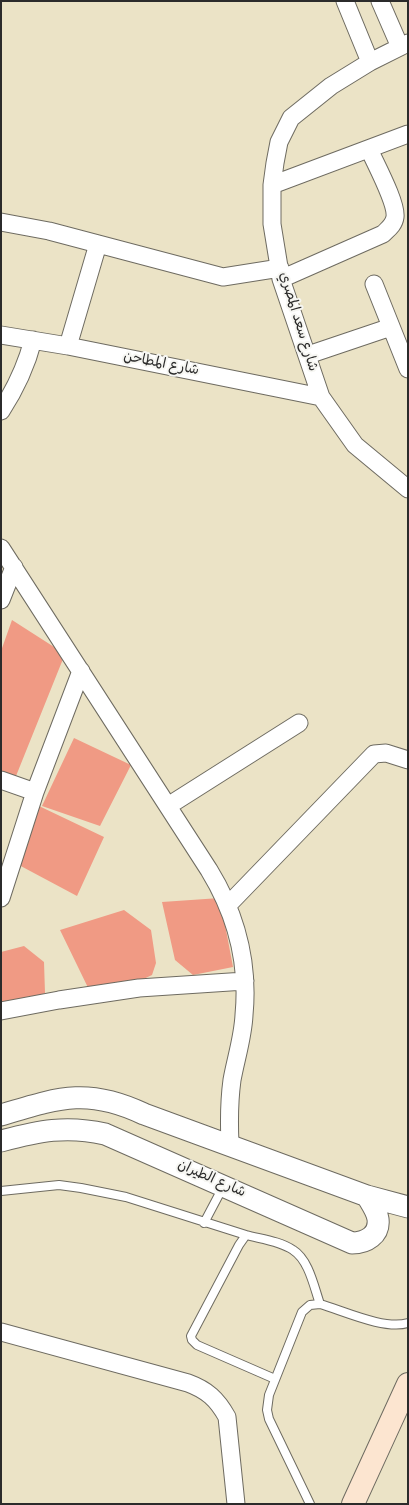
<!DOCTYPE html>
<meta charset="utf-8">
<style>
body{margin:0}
#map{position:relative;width:409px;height:1505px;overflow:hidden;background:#ebe3c6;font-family:"Gochi Hand",sans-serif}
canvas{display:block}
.frame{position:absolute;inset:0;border:2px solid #2b2b2b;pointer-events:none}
</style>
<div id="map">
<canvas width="409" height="1505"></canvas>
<div class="frame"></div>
</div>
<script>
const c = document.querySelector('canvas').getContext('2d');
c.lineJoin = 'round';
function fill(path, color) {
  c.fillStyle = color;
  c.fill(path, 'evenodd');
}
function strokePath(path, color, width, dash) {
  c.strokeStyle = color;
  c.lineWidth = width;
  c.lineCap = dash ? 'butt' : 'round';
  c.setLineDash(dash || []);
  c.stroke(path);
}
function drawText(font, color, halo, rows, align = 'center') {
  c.font = font + ' "Gochi Hand","Playpen Sans Arabic",sans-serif';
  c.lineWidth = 4;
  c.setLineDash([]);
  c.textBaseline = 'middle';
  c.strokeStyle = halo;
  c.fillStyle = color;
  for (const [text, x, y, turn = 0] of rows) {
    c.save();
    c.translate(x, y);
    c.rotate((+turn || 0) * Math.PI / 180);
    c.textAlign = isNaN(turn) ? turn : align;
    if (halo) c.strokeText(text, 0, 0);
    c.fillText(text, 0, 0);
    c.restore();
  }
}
const building = new Path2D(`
 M12,620L65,654L14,781L1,776V651Z
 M74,738L131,765L100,826L42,806Z
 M39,806L104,837L77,896L17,864Z
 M220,898L233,967L193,975L175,960L162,902Z
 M124,910L151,930L156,963L152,975L95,1002L60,930Z
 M24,946L44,962L45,993L1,1016V952Z`);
const service = new Path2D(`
 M1,1191L59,1185L81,1188L126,1197L246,1235
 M204,1223L223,1187
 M275,1379L197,1345L192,1340L191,1336L239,1245L246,1235C261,1239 280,1241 293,1250C309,1260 314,1287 320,1304
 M310,1504L269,1419L267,1410L269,1395L302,1312L310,1305L320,1304C344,1311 384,1330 408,1323`);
const minor = new Path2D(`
 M345,1L370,62
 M380,1L400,47
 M408,43L370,62L331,86L291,118L279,142L275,163L272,185V224L281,279L321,397L355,445L408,489
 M272,185L408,134
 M1,222L49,231L223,277L280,268
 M281,279L383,234C388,229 394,225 395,217C397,203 375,163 369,149
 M374,284L408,369
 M1,335L68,346L321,397
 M68,346L98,244
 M308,355L391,327
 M1,411C16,388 26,367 33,340
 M1,548L209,870C236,914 249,963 244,1015C243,1037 236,1058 232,1080C229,1102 229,1122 230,1144
 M1,600L14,567
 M1,780L35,792
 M168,806L299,723
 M1,898L35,792L81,671
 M228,905L374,754L386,753L408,760
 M1,1011L59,1000L139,988L245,981
 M1,1332L188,1383C207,1390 217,1399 227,1417L236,1504`);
const tertiary = new Path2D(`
 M1,1115C58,1098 87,1087 144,1114L367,1196L408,1207
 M1,1141C39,1131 66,1125 105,1134L352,1243C366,1243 380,1235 378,1219C377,1211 371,1203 367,1196`);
const secondary = new Path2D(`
 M353,1504L408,1384`);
const streetNames = [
 ["شارع سعد المصري",297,322,73],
 ["شارع المطاحن",161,365,11],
 ["شارع الطيران",211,1180,24]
];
fill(building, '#f09a84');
strokePath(service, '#6e6b61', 10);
strokePath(minor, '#6e6b61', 19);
strokePath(tertiary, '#6e6b61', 23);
strokePath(secondary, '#6e6b61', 24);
strokePath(service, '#fff', 8);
strokePath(minor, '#fff', 17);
strokePath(tertiary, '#fff', 21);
strokePath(secondary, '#fce5d0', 22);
drawText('14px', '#2b2b2b', '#f6f6f2', streetNames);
</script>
